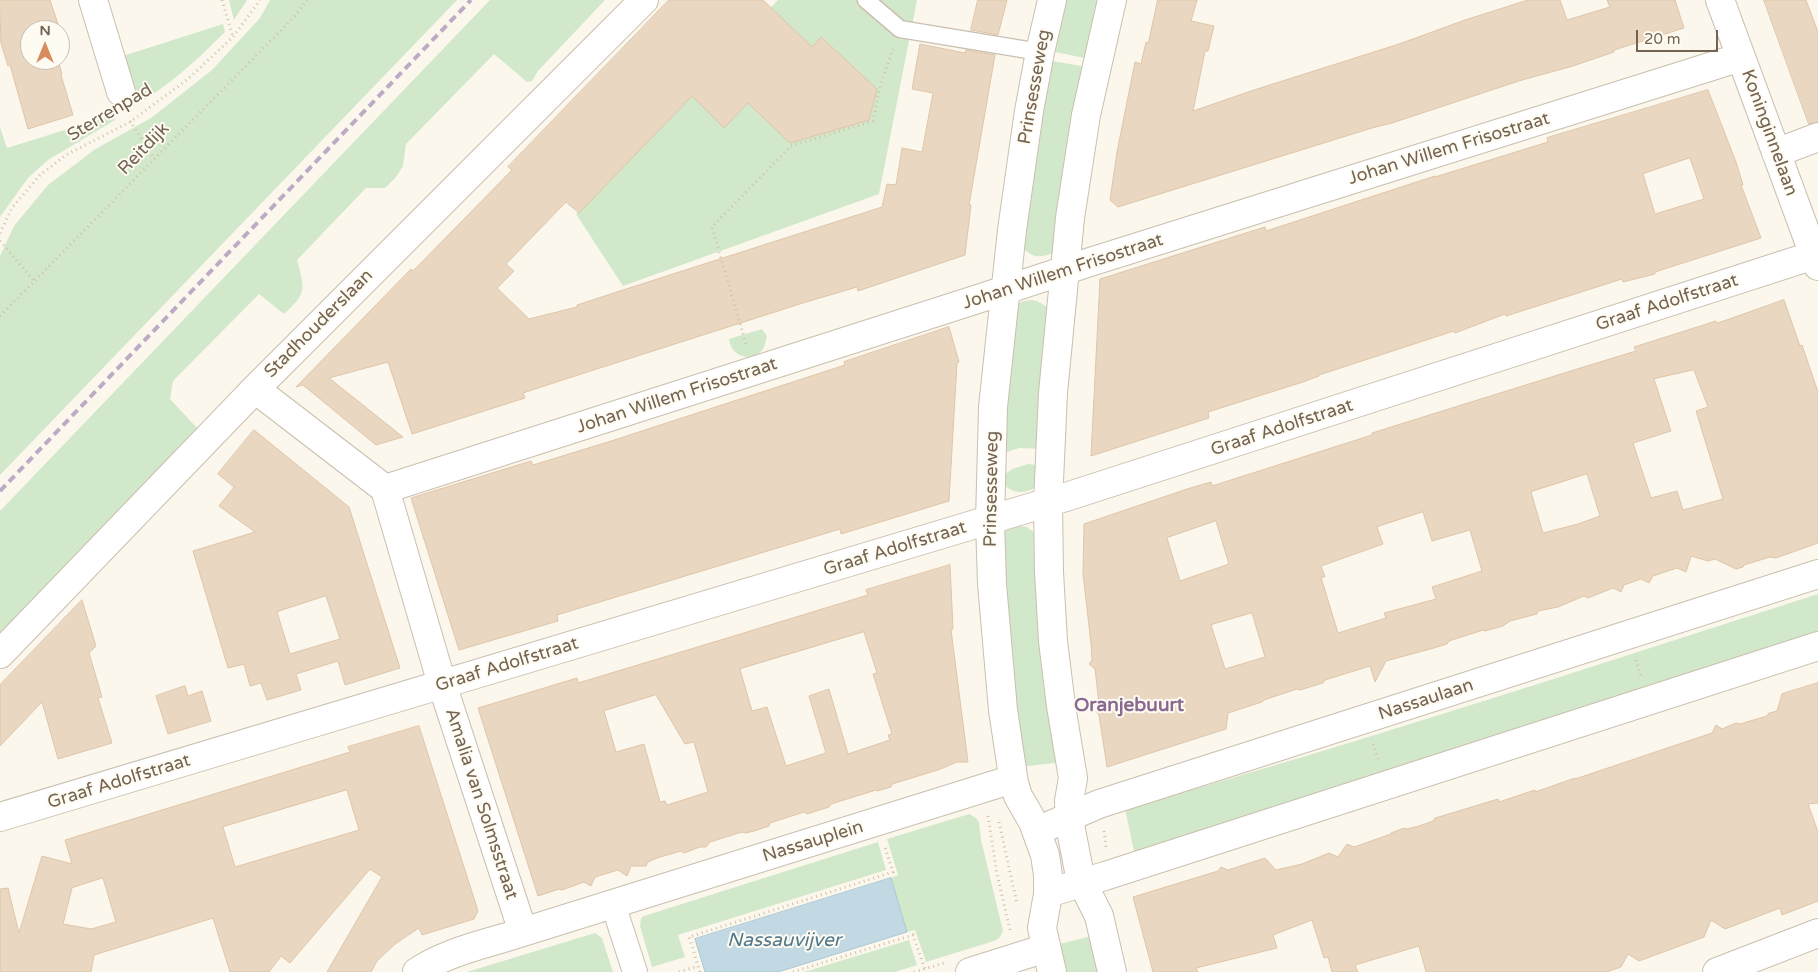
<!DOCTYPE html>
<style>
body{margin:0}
#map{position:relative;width:1818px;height:972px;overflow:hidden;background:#fbf7ec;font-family:"Varela Round",sans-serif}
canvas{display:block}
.north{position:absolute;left:20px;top:20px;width:50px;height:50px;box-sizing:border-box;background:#fefbf2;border:1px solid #c7beb2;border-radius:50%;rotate:0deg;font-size:14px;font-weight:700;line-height:20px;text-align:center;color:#746351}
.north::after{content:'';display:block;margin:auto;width:18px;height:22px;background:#d88c5e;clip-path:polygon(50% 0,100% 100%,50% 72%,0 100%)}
.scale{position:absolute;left:1636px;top:30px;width:82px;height:22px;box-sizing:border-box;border:2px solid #746351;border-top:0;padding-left:6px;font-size:15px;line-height:18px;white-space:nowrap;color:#746351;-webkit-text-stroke:4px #fefbf2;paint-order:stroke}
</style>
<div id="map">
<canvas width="1818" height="972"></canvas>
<div class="north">N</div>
<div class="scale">20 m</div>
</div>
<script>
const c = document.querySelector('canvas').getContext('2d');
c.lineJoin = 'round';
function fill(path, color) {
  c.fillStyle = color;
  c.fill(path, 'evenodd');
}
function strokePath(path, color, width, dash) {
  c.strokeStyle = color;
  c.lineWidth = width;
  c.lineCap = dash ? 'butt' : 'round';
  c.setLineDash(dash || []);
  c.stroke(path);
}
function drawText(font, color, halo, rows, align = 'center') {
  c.font = font + ' "Varela Round",sans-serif';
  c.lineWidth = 4;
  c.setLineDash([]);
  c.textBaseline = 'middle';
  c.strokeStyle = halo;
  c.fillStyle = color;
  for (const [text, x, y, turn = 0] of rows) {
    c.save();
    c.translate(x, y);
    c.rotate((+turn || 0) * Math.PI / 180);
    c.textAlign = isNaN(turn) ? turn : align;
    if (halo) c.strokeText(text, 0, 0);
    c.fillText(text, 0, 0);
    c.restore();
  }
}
const green = new Path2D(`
 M229,0H247L234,20Z
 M270,0H457L0,475V256L14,226L48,185L94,150L151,118L212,70L260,18Z
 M490,0H605L538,71L532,81L527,82L494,54L406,144L403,166L396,177L385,188H366L297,260C305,290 307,293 284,314L259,294L173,381L170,399L199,430L0,634V511Z
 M778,0H917L879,194L623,286L576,214Z
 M1062,0H1104L1089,59L1051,51Z
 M223,24L225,32C197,60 170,85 136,105L123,56Z
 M1047,60L1087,67L1054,252C1040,260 1028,257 1020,243Z
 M113,115L115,120L48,160L28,178L0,217V127L7,148Z
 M1032,300C1042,302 1046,306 1052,314L1043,449L1019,448L998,455L1016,304L1024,301Z
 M762,329L767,336C766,340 765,346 763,349C753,363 731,358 729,339Z
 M1028,464L1036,465V487C1022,496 1009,493 999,479L1012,469Z
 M1019,526L1027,527L1039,536L1062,762L1020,767L1011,708L1003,532L1011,528Z
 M1818,594V633L1135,856L1125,809C1358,743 1588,668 1818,594Z
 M969,814L976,818L979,822L981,840L1003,931C1001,936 999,939 994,941L926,962L915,930L907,932L891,878L898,875L887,839Z
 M878,842L886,870L678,935L685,957L652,967L640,926L641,918L644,916Z
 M595,933L602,938L613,972H467Z
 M1096,935L1105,972H1061L1055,945Z
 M909,940L917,965L895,972H804Z`);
const water = new Path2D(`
 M891,878L907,932L778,972H705L695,939Z`);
const building = new Path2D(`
 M0,0H50L60,30H30V60H58L62,74L61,75L73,115L28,129L10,65L8,66L1,43Z
 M669,0H763L812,47L821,37L877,89L869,120L790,143L748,103L724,128L692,96L579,213L566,202L506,264L514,271L497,288L529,319L577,307V305L623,290L882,207L887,184L896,185L902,148L922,152L933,93L912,89L920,44L965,53L966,50L995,55L969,205H971L965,255L858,291L857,287L803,303L575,376L523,393L525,398L412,434L388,362L329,378L403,437L376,445L303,385L296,387L411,269L413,271L512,170L508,167Z
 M978,0H1007L998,35L971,30Z
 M1158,0H1197L1191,21L1214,26L1208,51H1205L1193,111L1254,90L1399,44L1465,20L1528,0H1560L1567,20L1610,7L1607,0H1675L1684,28L1614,50V52L1573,66L1522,80L1392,123L1372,128L1118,207L1110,200L1117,152L1135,62L1141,64L1146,42L1148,43Z
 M1764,0H1806L1818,32V122L1809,124Z
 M60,32L67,56L60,58Z
 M1708,90L1736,162L1743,185H1741L1761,238L1655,272V274L1623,282L1622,279L1506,316L1505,314L1455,333L1454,331L1319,375V376L1303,382L1208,412L1209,418L1091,456L1100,279L1265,227L1266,231L1435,176V177L1548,142L1547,138ZM1690,158L1704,199L1655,214L1643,174Z
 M1784,300L1800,346L1802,345L1818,392V543L1776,558L1770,557L1744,565L1743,567L1736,569L1715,559L1708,561L1691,556L1686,572L1677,568L1653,576L1649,583L1641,579L1624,585L1621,592L1613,588L1588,598L1584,596L1558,607L1538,611L1537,614L1510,621L1503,626L1485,631L1483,630L1449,641L1447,644L1434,648L1386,661L1375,682L1370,666L1325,680L1323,683L1300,690L1297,689L1264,700L1262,702L1228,713L1226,729L1107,767L1099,715L1096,711L1099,704L1095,669L1089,664L1092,660L1091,644L1083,573L1084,524L1187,489L1211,482L1212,486L1372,435V433L1423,417L1577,369L1636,351L1634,347L1716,321L1717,323ZM1694,370L1708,407L1696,411L1723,499L1683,510L1677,491L1651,498L1633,443L1671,431L1654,379ZM1587,474L1600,516L1578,524L1543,533L1531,492ZM1423,512L1432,541L1470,530L1482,571L1432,587L1436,599L1384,613L1386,618L1338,633L1321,577H1325L1321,566L1383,544L1377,527ZM1216,521L1229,564L1180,581L1167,538ZM1252,613L1265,657L1225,669L1211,625Z
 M949,327L959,362L957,363L949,501L841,534L840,529L557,615L558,621L459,650L411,498L531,461L533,465L611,441L845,365L844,362Z
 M254,430L349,507L400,668L345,685L338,661L296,674L301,690L267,700L261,683L250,686L244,664L228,668L193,551L255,532L219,506L234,487L218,474ZM326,596L340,639L290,654L277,612Z
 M950,565L953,629L951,630L968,762H957L938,770L892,784L891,787L877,791L876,790L831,804L829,807L807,814L804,812L770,823L769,826L754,831L746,833L742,832L710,842L706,847H700L684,853L681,851L657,858L648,862L646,866H631L627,876L618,870L595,877L591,886L584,882L562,890L559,889L538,896L478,708L577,678L578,683L724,639L868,595L866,590ZM864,632L877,673L873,674L892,734L888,735L890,740L848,754L829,689L809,696L826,753L786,766L767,707L752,711L740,669ZM656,695L685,744L694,742L708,792L667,805L665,801L660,802L644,744L616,752L604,711Z
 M82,600L96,646L89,653L102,697L98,698L112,743L58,759L42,702L0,746V685Z
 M1818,683V803L1808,804L1818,832V901L1782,915L1780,908L1725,929L1711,920L1704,937L1639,961L1628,954L1621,967L1606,972H1426L1419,946L1355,965L1358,972H1332L1328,957L1324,958L1312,920L1273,935L1277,948L1196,968L1198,972H1153L1133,897L1218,871L1221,867L1228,870L1265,858L1276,870L1302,864L1329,853L1338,857L1347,844L1354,847L1391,834V833L1404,828L1407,829L1419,826L1433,821L1435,818L1442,816L1498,799L1499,802L1535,790V792L1575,778V779L1712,733L1716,725L1722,729L1736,723L1740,724L1767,716L1769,713L1777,711L1782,694Z
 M185,686L188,696L202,691L211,721L168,734L156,696Z
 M419,726L478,911L474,919L422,935L419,928L395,944L377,961L371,972H327L382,877L370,869L290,963L281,956L269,972H230L213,918L94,955L91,972H0V889L8,888L19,933L42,856L72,864L65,840L350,752L348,747ZM347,790L359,830L235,867L223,827ZM103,878L116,922L91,929L63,924L72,888Z`);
const path = new Path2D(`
 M222,0L233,37
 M130,121L154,159
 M0,233L12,208L40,175L66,155L130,122L188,79L233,37L260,0
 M0,241L34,281
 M0,316L294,17L307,0
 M746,344L712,227L791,146L873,121L881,83L893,49
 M1636,660L1641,676
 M1373,744L1378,759
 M988,816L997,874L1010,930
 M999,822L1017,904
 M1104,831L1106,847
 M679,972L698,966
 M700,972L689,937L893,872L885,847
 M793,972L913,935L926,972
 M914,972L944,963`);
const service = new Path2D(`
 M866,0L900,29L1040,52`);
const pedestrian = new Path2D(`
 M613,904L635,972`);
const minor = new Path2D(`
 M93,0L121,92
 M1720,0L1818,266
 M1776,153L1818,137
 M255,389L385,489L442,684L523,932
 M385,489L984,297L1087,263L1741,57
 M0,654L255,389L644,0
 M0,817L1069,496L1814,255
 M1037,831L1099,804L1818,574
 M1048,893L1105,876L1818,646
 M417,972C445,952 490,943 523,932L1013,779
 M970,972L1046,948
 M1717,972L1818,933`);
const tertiary = new Path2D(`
 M1112,0L1086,115L1070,218L1053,393L1048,503L1049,572L1053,641L1061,706L1073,778L1069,801L1070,825L1079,871L1088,894L1099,916L1112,972
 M1052,972L1042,928L1048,894V875L1045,855L1033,822L1018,796L1014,783L1003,710L992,584L990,521L993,407L1012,230L1029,111L1040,52L1052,0`);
const rail = new Path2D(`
 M0,491L471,0`);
const streetNames = [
 ["Prinsesseweg",1035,87,-80],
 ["Sterrenpad",110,113,-31],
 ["Koninginnelaan",1769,133,70],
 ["Reitdijk",144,149,-46],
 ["Johan Willem Frisostraat",1449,149,-17],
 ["Johan Willem Frisostraat",1063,272,-18],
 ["Graaf Adolfstraat",1667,303,-18],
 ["Stadhouderslaan",319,324,-45],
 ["Johan Willem Frisostraat",677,396,-18],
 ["Graaf Adolfstraat",1282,428,-18],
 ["Prinsesseweg",992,489,-89],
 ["Graaf Adolfstraat",895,549,-17],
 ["Graaf Adolfstraat",507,665,-17],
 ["Nassaulaan",1426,700,-18],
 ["Graaf Adolfstraat",119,782,-17],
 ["Amalia van Solmsstraat",481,804,72],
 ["Nassauplein",813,842,-17]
];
const neighbourhoodNames = [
 ["Oranjebuurt",1129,706]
];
const waterNames = [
 ["Nassauvijver",784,941]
];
fill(green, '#d2e8cb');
fill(water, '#c2d9e3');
strokePath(water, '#a9c7d4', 1);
fill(building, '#e9d7c1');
strokePath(building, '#dfc5a8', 1);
strokePath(service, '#cabfaf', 19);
strokePath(pedestrian, '#cabfaf', 26);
strokePath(minor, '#cabfaf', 30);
strokePath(tertiary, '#cabfaf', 30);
strokePath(path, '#d3c0a9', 3, [1, 4]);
strokePath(service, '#fff', 16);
strokePath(pedestrian, '#fff', 24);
strokePath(minor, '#fff', 28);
strokePath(tertiary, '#fff', 28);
strokePath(rail, '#bdaac5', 4, [8, 5]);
drawText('18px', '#746351', '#fefbf2', streetNames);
drawText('bold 19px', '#89698f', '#fefbf2', neighbourhoodNames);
drawText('italic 19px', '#4f788c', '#fefbf2', waterNames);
</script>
